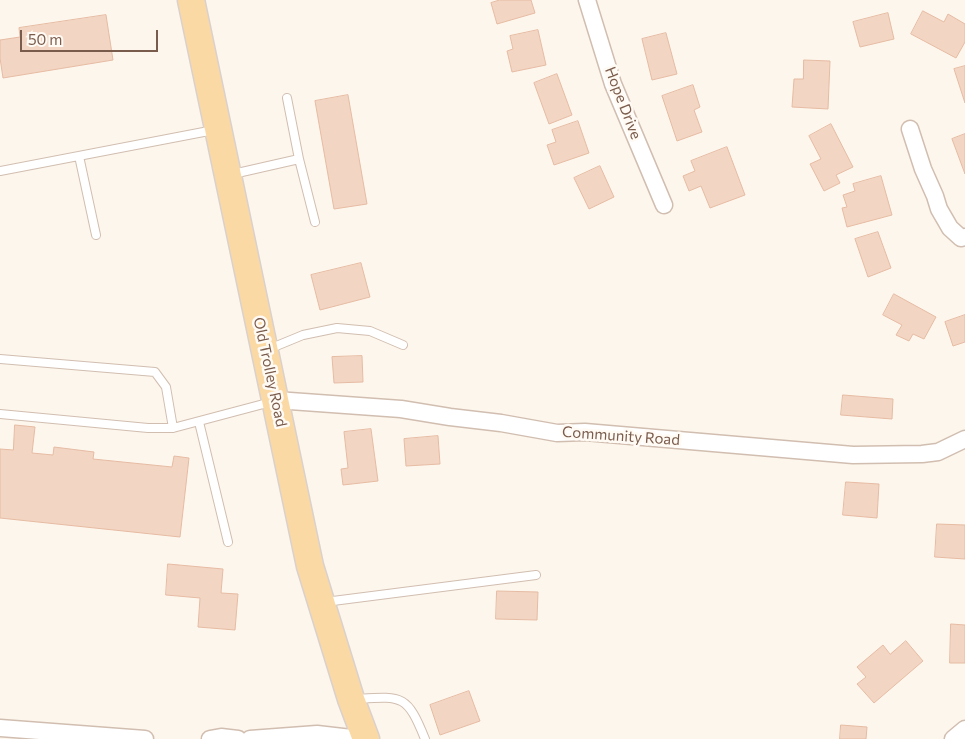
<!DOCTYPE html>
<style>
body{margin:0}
#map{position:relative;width:965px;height:739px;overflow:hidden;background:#fdf6ec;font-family:Commissioner,sans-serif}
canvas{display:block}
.scale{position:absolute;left:20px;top:30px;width:138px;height:22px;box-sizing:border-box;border:2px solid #7a5c4d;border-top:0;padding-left:6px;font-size:15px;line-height:18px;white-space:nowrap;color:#7a5c4d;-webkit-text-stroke:4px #fffaf3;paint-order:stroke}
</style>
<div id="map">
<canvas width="965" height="739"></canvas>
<div class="scale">50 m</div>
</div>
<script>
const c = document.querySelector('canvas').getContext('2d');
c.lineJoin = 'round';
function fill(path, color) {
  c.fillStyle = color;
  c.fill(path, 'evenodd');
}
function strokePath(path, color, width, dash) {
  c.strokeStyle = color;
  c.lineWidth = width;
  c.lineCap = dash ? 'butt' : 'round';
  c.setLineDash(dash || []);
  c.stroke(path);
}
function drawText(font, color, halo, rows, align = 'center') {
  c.font = font + ' Commissioner,sans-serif';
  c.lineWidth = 5;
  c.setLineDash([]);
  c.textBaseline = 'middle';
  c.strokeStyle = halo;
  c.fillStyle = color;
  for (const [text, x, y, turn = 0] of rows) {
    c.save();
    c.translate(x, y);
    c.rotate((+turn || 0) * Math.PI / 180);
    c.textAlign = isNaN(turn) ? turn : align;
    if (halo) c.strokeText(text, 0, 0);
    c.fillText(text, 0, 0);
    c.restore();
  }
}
const building = new Path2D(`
 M500,0H531L535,13L497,24L491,3Z
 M923,11L944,22L948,14L965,24V42L956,58L911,34Z
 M888,13L894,39L860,47L853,22Z
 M106,15L113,60L3,78L0,58V40L20,37L19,28Z
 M538,30L546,65L512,72L507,51L513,49L510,36Z
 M666,33L677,74L652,80L642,39Z
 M804,60L830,61L828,109L792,107L794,79H803Z
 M965,66V103L954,69Z
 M557,74L572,115L549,124L534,83Z
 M693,85L700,107L694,110L702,132L677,141L662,96Z
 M348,95L367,204L334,209L315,101Z
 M578,121L589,153L554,165L547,145L556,142L552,130Z
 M831,124L853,167L836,175L840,183L824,191L810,164L821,159L809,136Z
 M965,134V174L952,139Z
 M727,147L745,195L710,208L701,186L689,191L683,176L695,171L691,161Z
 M600,166L614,197L589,209L574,178Z
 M881,176L892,215L847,227L842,208L847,207L843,195L855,191L853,184Z
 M878,232L891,268L868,277L855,239Z
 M361,263L370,297L320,310L311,275Z
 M894,294L936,317L924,339L913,334L909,341L896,335L902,325L883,315Z
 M965,315V342L953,346L945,322Z
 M362,356L363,382L334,383L332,357Z
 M843,395L893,399L892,419L841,415Z
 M15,425L35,427L32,453L53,455L54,447L94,452L93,459L172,467L174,456L189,458L180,537L0,518V449L13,450Z
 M371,429L378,481L343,485L341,469L348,468L344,432Z
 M438,436L440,464L406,466L404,439Z
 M846,482L879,484L877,518L843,515Z
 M937,524L965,525V559L935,557Z
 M168,564L223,569L221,593L238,594L235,630L198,627L200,598L166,595Z
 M497,591L538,592L537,620L496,619Z
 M951,624L965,625V663H950Z
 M906,641L923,661L874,703L857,684L866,677L857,667L883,645L890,654Z
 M469,691L480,721L440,735L430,705Z
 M841,725L867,727L866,739H840Z`);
const service = new Path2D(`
 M79,156L96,235
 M299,159L315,222
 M0,171L214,130
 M233,174L299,159L287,98
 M269,349L303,335L337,328L370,331L403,345
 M0,359L155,372L166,387L173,428
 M0,414L148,428H173L271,402
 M199,422L228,542
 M325,602L536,575
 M356,699C402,696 407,694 425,739`);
const minor = new Path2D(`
 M587,0L613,84L664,205
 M910,129L923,169L935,196L939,209L950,228L961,238L965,237
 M276,400L401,409L450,417L501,423L557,433L585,432L853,455L922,454L938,452L965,439
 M0,728L145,739
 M210,739L221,737L238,739
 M250,739L317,734L360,739
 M953,739L965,729`);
const primary = new Path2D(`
 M191,0L310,566L351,699L366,739`);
const streetNames = [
 ["Hope Drive",623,103,69],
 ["Old Trolley Road",270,372,78],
 ["Community Road",621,436,4]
];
fill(building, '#f3d5c3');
strokePath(building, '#e6bba3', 1);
strokePath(service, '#d1beb0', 10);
strokePath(minor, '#d1beb0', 19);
strokePath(primary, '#dad1cd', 29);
strokePath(service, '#fff', 8);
strokePath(minor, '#fff', 16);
strokePath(primary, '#fbd9a5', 26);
drawText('15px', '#7a5c4d', '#fffaf3', streetNames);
</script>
